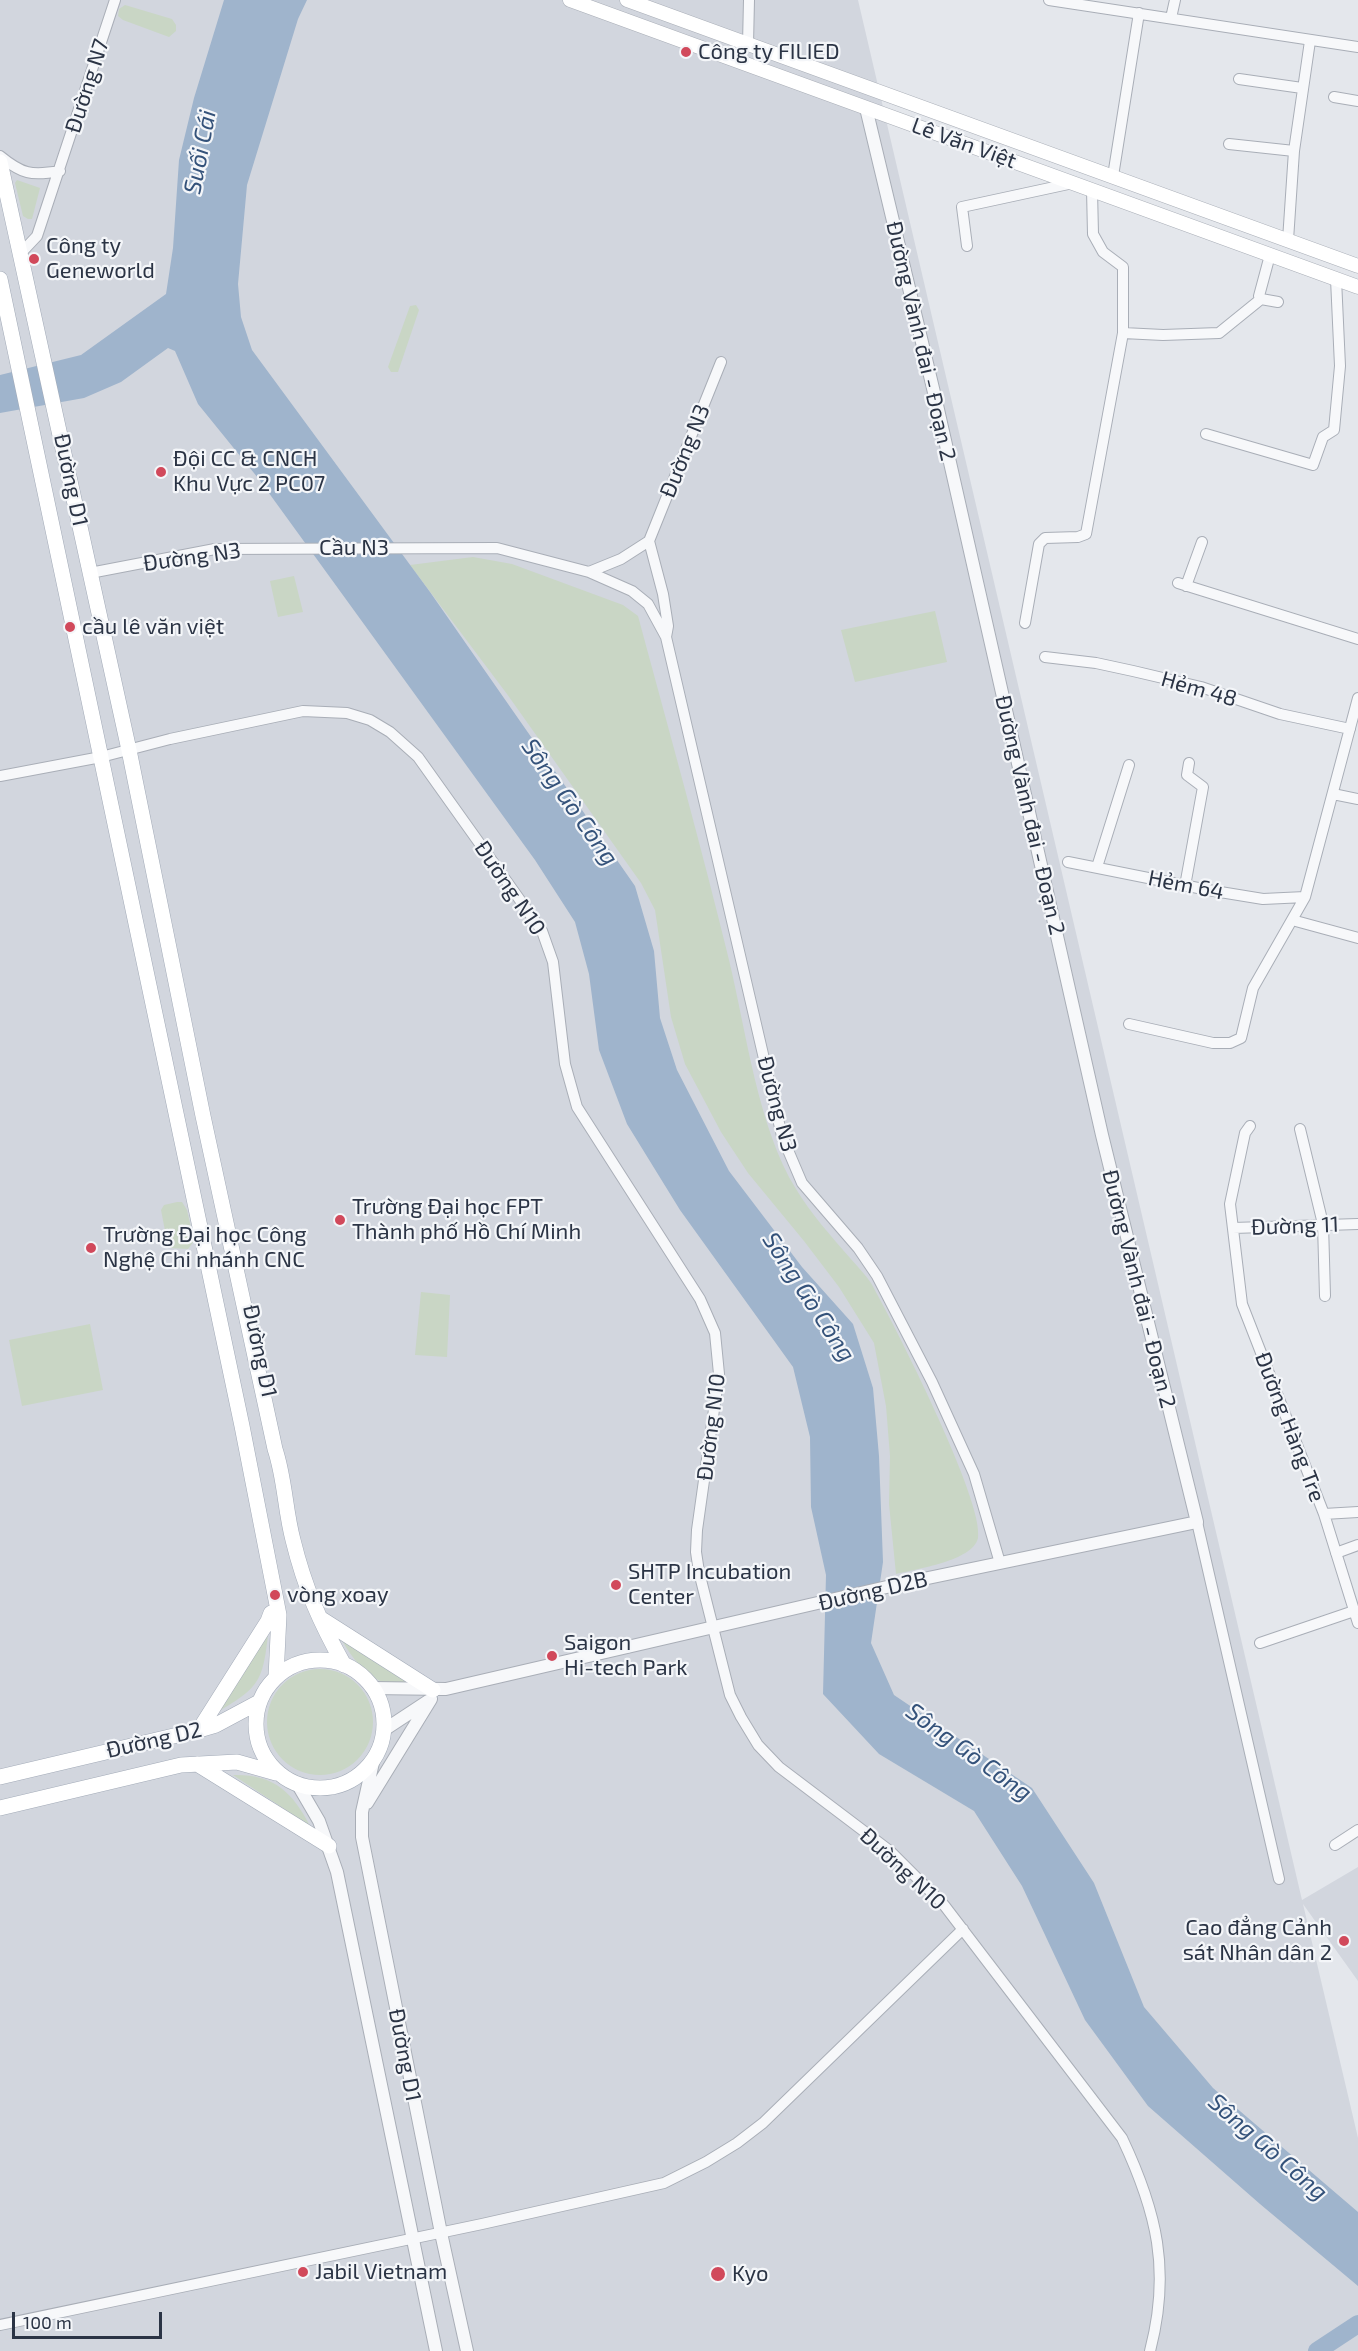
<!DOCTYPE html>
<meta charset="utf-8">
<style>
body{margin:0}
#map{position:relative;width:1358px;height:2351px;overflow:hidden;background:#e4e7ec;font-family:"Exo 2",sans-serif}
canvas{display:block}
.scale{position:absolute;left:12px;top:2312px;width:150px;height:27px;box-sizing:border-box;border:3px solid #2b3445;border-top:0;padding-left:8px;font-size:18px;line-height:21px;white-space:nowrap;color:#2b3445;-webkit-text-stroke:4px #f4f6f9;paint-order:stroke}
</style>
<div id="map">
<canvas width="1358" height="2351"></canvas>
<div class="scale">100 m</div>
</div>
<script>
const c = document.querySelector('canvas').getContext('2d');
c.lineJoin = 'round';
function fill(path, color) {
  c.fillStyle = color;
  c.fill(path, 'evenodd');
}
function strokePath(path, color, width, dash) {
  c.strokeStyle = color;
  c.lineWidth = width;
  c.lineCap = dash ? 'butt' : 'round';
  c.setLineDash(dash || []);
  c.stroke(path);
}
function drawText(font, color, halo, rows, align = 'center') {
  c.font = font + ' "Exo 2",sans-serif';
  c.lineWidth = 4.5;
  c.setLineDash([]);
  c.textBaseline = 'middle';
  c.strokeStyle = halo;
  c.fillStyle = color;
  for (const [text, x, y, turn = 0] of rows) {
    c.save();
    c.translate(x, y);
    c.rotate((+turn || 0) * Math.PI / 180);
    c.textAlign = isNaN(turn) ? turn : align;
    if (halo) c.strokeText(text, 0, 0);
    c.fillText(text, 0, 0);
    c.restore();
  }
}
const built = new Path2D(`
 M0,0H858L1302,1900L1358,1867V1981L1303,1904L1358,2138V2351H0Z`);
const green = new Path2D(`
 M125,5L172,19L176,25V31L169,37L123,20L118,16L119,9Z
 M17,180L40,188L32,219H28L23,216L15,183Z
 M416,305L419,310L398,372H391L388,367L410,306Z
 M473,557L512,564L623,605L638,616C669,731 701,845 729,960C746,1030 758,1128 796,1189C811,1214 831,1236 850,1258C857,1266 865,1274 871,1283C893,1322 985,1502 978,1538C973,1561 916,1569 896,1574L889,1504L890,1456L886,1406L874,1343L839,1287L804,1241L748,1173L721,1132L685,1064L671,1017L655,910L641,883L507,694L410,565Z
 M294,576L303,612L278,617L270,581Z
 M935,611L947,662L855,682L841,630Z
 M177,1202H182L187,1210L194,1241L188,1249L170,1248L167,1241L161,1210L164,1205Z
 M421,1292L450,1295L447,1357L415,1355Z
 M90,1324L103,1390L22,1406L9,1340Z
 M268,1634C263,1683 258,1688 216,1713Z
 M340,1636L418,1686C408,1685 395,1686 385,1683C365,1676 348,1653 340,1636Z
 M267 1722a53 53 0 1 1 106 0a53 53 0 1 1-106 0Z
 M233,1775C273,1774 292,1791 310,1826Z`);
const water = new Path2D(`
 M224,0H307L298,19L247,185L238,284L241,317L252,350L430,592L635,886L654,951L660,1018L677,1070L729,1171L802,1267L853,1324L873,1388L879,1456L883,1562L871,1643L894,1695L1032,1788L1094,1883L1144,2007L1213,2088L1358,2212V2286L1260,2204L1148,2106L1085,2020L1022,1886L974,1811L879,1754L823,1694L826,1575L811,1507L810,1437L793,1367L680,1210L627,1124L599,1050L589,974L575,922L535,860L258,478L198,404L175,351L168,348L121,382L84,398L0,413V375L81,355L166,294L173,248L179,160L194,98Z`);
const river = new Path2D(`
 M1317,2351L1358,2324`);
const minor = new Path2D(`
 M1049,0L1358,47
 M1171,18L1175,0
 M748,44L749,0
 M1239,79L1302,88
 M1334,97L1358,101
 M1229,144L1294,151
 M0,156C22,174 31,176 60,171
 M1113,176L1139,13
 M1288,240L1294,151L1310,41
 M967,246L962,207L1073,183
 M20,254L37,236L115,0
 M1270,255L1259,296L1261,299L1278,302
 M1123,333L1163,335L1219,333L1261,299
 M1206,434L1313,465L1323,437L1334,430L1340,366L1336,279
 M589,572L621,559L649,541
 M90,573L215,549L497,548L589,572L632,591L648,604L666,637L782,1136L802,1183L858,1248L877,1276L932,1382L974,1474L1000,1563
 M1178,583L1358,639
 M1186,586L1202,542
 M1025,623L1039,544L1045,538L1078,537L1086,534L1123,333V267L1103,252L1093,234L1092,190
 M666,637L668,626L663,594L649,541L721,362
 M1045,657L1096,663L1133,671L1201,687L1280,714L1350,729
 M0,776L101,757L170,739L303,711L347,713L370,720L390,732L418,757L542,931L553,962L565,1064L577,1107L700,1299L715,1333L719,1374L697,1530L696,1552L699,1572L730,1695L741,1717L758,1745L779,1767L890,1851L944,1905L1122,2138C1157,2212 1171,2271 1150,2351
 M1333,794L1358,799
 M1068,862L1208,890L1263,899L1305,897
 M1097,867L1129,765
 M1185,886L1203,787L1187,775L1189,763
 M1292,920L1358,938
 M1129,1024L1213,1043H1230L1241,1038L1253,988L1305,897L1358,698
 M1250,1126L1245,1133L1230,1204L1242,1304L1324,1514L1358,1623
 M1300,1129L1323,1224L1325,1296
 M1233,1228L1358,1224
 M1324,1514L1358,1512
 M1197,1522L1279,1879
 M1336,1553L1358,1545
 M1260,1643L1354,1611
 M1335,1845L1358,1830
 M0,2325L482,2224L664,2183L706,2162L737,2143L763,2123L963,1929`);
const tertiary = new Path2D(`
 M372,1688L446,1689L904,1583L1197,1522L1102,1135L937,405L866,108
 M384,1730L428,1701
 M374,1758L362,1812V1837L441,2233L467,2351
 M298,1785L319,1821L337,1872L436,2351
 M367,1803L431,1699`);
const secondary = new Path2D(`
 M570,0L1358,287
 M627,0L1358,266`);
const primary = new Path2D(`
 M0,162L129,750L203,1116L275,1449C285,1479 285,1510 293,1540C305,1589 320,1622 344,1665
 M0,279L242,1426L279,1615L276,1677
 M320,1618L433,1690
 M256 1724a64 64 0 1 1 128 0a64 64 0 1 1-128 0Z
 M199,1730L268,1621L271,1613
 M197,1764L329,1846
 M0,1777L199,1730L216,1725L259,1702
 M0,1808L181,1765L237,1762L276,1773`);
const markers = [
 [686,52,6,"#d1495b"],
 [34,259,6,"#d1495b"],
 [161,472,6,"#d1495b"],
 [70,627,6,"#d1495b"],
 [340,1220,6,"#d1495b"],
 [91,1248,6,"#d1495b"],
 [616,1585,6,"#d1495b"],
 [275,1595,6,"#d1495b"],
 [552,1656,6,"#d1495b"],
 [1344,1941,6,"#d1495b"],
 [303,2272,6,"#d1495b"],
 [718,2274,8,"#d1495b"]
];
const poiNames = [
 ["Công ty FILIED",698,52],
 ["Công ty",46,246],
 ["Geneworld",46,271],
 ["Đội CC & CNCH",173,459],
 ["Khu Vực 2 PC07",173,484],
 ["cầu lê văn việt",82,627],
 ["Trường Đại học FPT",352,1207],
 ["Thành phố Hồ Chí Minh",352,1232],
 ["Trường Đại học Công",103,1235],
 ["Nghệ Chi nhánh CNC",103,1260],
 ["SHTP Incubation",628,1572],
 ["Center",628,1597],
 ["vòng xoay",287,1595],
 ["Saigon",564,1643],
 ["Hi-tech Park",564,1668],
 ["Cao đẳng Cảnh",1332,1928,"right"],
 ["sát Nhân dân 2",1332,1953,"right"],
 ["Jabil Vietnam",315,2272],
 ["Kyo",732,2274]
];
const streetNames = [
 ["Đường N7",87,86,-72],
 ["Lê Văn Việt",964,143,20],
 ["Đường Vành đai - Đoạn 2",921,341,77],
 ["Đường N3",685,451,-68],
 ["Đường D1",71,480,78],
 ["Cầu N3",354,548],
 ["Đường N3",192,557,-8],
 ["Hẻm 48",1199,689,16],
 ["Đường Vành đai - Đoạn 2",1030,815,77],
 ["Hẻm 64",1186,885,11],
 ["Đường N10",510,888,56],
 ["Đường N3",777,1104,75],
 ["Đường 11",1295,1226,-2],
 ["Đường Vành đai - Đoạn 2",1139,1289,76],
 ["Đường D1",260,1351,78],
 ["Đường N10",711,1427,-83],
 ["Đường Hàng Tre",1290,1427,69],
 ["Đường D2B",873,1591,-13],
 ["Đường D2",154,1740,-13],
 ["Đường N10",903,1869,43],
 ["Đường D1",405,2055,79]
];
const waterNames = [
 ["Suối Cái",200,152,-79],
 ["Sông Gò Công",570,802,55],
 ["Sông Gò Công",809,1297,57],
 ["Sông Gò Công",969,1752,36],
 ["Sông Gò Công",1268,2147,41]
];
fill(built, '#d2d6de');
fill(green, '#c9d6c5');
fill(water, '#9fb4cc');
strokePath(river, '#9fb4cc', 18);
strokePath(minor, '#a9aeb7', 12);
strokePath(tertiary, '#a9aeb7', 14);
strokePath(secondary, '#a9aeb7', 15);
strokePath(primary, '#a3abb8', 16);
strokePath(minor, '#f7f8fa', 10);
strokePath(tertiary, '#f7f8fa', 12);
strokePath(secondary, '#fff', 14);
strokePath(primary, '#fff', 15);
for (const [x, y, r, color] of markers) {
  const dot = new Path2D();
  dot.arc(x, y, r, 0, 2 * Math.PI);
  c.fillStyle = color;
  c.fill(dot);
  strokePath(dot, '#f4f6f9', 2);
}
drawText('22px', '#2b3445', '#f4f6f9', poiNames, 'left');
drawText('22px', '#2b3445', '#f4f6f9', streetNames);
drawText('italic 24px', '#34527a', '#f4f6f9', waterNames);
</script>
